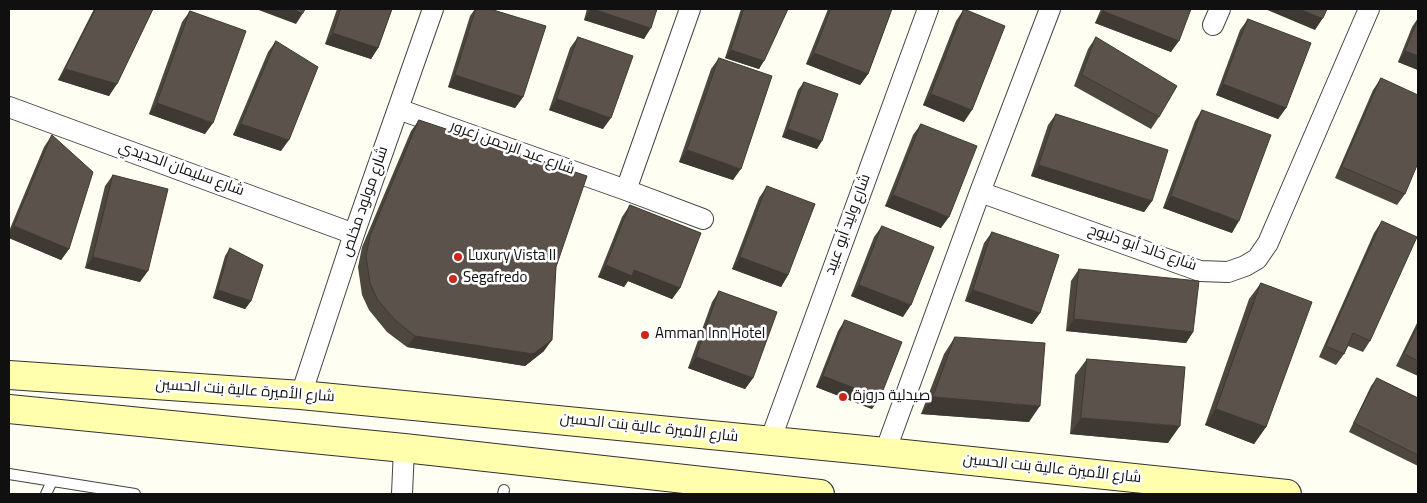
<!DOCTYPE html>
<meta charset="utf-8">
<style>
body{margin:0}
#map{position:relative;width:1427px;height:503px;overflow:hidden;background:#fffef3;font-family:Georgia,serif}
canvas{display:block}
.frame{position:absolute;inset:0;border:10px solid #101010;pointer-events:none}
</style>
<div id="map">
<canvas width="1427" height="503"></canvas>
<div class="frame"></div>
</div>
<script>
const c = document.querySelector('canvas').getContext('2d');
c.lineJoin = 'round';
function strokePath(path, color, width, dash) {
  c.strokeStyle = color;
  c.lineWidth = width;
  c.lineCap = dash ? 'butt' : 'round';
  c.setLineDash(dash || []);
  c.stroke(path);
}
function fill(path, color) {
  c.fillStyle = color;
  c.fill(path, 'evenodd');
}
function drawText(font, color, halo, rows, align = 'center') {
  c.font = font + ' Georgia,Cairo,serif';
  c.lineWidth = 5;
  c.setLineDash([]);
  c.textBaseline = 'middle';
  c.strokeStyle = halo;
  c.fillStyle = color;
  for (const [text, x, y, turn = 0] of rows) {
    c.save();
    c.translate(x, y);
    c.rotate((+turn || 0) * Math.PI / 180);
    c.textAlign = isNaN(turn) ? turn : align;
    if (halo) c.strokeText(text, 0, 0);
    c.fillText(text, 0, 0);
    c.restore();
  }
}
const service = new Path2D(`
 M9,474L135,494
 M46,494L52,481
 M503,494L504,490`);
const minor = new Path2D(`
 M1213,25L1220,9
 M9,107L354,234
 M398,109L626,190L703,219
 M626,190L690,9
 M980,192L1200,271L1228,272L1245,266L1257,259L1268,243L1369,9
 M301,395L354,234L433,9
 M770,441L928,9
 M885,452L980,192L1050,9
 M402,494L404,448`);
const secondary = new Path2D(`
 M9,375L301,395L885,452L1287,494
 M9,409L404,448L820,494`);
const wall = new Path2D(`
 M94,9H153L109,96L58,80Z
 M337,9H392L378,48L371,59L325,44Z
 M475,9H490L523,97L515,108L448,87L470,16Z
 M587,9H657L644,39L584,20Z
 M741,9H788L759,69L725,58Z
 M828,9H892L868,74L860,85L806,64Z
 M964,9V122L923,105L956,21Z
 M1101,9H1191L1171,52L1095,23Z
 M190,11L205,134L149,114L182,22Z
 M1418,18V70L1398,62L1412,27Z
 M1248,19L1286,108L1278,119L1216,95L1240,30Z
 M578,37L603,129L549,110L570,48Z
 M1096,37L1159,117L1151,129L1074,86L1088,49Z
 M276,41L281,151L233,135L268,52Z
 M719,58L733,180L679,162L711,69Z
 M1381,78L1405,194L1397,205L1335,178L1373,90Z
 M804,82L817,149L782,137L798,90Z
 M1202,110L1232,233L1163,208L1195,121Z
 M1056,114L1152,201L1144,212L1031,176L1048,125Z
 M419,120L556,267L544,351L525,366L407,347L387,332L369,310L362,295L358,267L362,247L411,131Z
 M921,124L941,228L885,206L913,135Z
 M52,135L69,249L61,260L9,238V231L44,147Z
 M113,175L140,282L85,268L105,186Z
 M767,186L788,275L781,287L732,269L759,198Z
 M630,205L680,288L672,299L628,281L624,287L598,277L622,217Z
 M1382,221L1370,341L1363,352L1348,346L1344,354L1336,365L1319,357L1374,233Z
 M882,226L903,317L851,296L874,237Z
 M992,232L1040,313L1032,324L965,301L984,243Z
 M230,248L251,301L245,309L213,298L225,256Z
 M1079,269L1193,332L1186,343L1066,331L1071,281Z
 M1261,283L1266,427L1254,444L1205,425L1249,299Z
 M719,291L753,378L745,389L688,368L712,302Z
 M845,320L872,409L816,387L838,331Z
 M1418,321V376L1396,366Z
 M955,337L1029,422L921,414L944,354Z
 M1087,359L1168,443L1070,434L1075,375Z
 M1377,378L1418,398V466L1349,432L1371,386Z`);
const shadedWall = new Path2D(`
 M256,9H293L303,13L296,24Z
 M591,9H593L651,28L644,39L584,20Z
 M1265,9H1300L1323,18L1315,30Z
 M1103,11L1179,41L1171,52L1095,23Z
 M333,33L378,48L371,59L325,44Z
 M731,50L764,61L759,69L725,58Z
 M1405,51L1418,56V70L1398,62Z
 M814,53L868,74L860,85L806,64Z
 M65,69L117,84L109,96L58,80Z
 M455,75L523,97L515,108L448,87Z
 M1223,84L1286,108L1278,119L1216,95Z
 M931,94L972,110L964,122L923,105Z
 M557,99L611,118L603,129L549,110Z
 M157,103L213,123L205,134L149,114Z
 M241,124L289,140L281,151L233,135Z
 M788,129L822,141L817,149L782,137Z
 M687,150L741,169L733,180L679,162Z
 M1039,165L1152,201L1144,212L1031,176Z
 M893,195L949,217L941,228L885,206Z
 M1171,196L1239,221L1232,233L1163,208Z
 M14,226L69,249L61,260L9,238V233Z
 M93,257L148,271L140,282L85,268Z
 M740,257L788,275L781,287L732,269Z
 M606,265L634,270L680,288L672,299L628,281L624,287L598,277Z
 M859,285L911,305L903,317L851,296Z
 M218,290L251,301L245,309L213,298Z
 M973,290L1040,313L1032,324L965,301Z
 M1074,319L1193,332L1186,343L1066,331Z
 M415,336L552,340L544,351L525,366L407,347Z
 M696,357L753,378L745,389L688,368Z
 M823,376L880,398L872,409L816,387Z
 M933,397L1040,406L1029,422L921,414Z
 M1216,409L1266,427L1254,444L1205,425Z
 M1081,418L1180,426L1168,443L1070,434Z`);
const building = new Path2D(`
 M96,9H153L117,84L65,69Z
 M293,9H305L303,13Z
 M341,9H392L378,48L333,33Z
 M476,9H490L546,26L523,97L455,75Z
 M593,9H657L651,28Z
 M744,9H788L764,61L731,50Z
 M831,9H892L868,74L814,53Z
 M964,9L1005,26L972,110L931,94Z
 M1104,9H1191L1179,41L1103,11Z
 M1300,9H1327L1323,18Z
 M190,11L246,31L213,123L157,103Z
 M1248,19L1311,43L1286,108L1223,84Z
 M1418,20V56L1405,51Z
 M578,37L633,56L611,118L557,99Z
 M1096,37L1177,86L1159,117L1082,75Z
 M276,41L318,67L289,140L241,124Z
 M719,58L772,76L741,169L687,150Z
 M1381,78L1418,95V163L1405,194L1342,167Z
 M804,82L838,94L822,141L788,129Z
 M1202,110L1271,135L1239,221L1171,196Z
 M1056,114L1168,150L1152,201L1039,165Z
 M419,120L587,176L556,267L552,340L533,354L415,336L395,320L377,299L370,283L366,256L370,236Z
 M921,124L977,146L949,217L893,195Z
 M52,135L93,172L69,249L14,226Z
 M113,175L168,189L148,271L93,257Z
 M767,186L815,204L788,275L740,257Z
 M630,205L701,233L680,288L634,270L632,276L606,265Z
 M1382,221L1417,237L1370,341L1353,333L1344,354L1326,346Z
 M882,226L934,247L911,305L859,285Z
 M992,232L1059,255L1040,313L973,290Z
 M230,248L263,265L251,301L218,290Z
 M1079,269L1199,281L1193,332L1074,319Z
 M1261,283L1312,302L1266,427L1216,409Z
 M719,291L777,312L753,378L696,357Z
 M845,320L902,342L880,398L823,376Z
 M1418,326V361L1404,354Z
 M955,337L1045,343L1040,406L933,397Z
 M1087,359L1185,367L1180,426L1081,418Z
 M1377,378L1418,398V455L1354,423Z`);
const markers = [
 [458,257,5,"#cd271b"],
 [453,279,5,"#cd271b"],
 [645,335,5,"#cd271b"],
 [843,397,5,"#cd271b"]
];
const streetNames = [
 ["شارع عبد الرحمن زعرور",512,149,20],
 ["شارع سليمان الحديدي",181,170,20],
 ["شارع مولود مخلص",366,202,-71],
 ["شارع وليد أبو عبيد",849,225,-70],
 ["شارع خالد أبو دلبوح",1142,249,19],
 ["شارع الأميرة عالية بنت الحسين",245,392,4],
 ["شارع الأميرة عالية بنت الحسين",649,429,6],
 ["شارع الأميرة عالية بنت الحسين",1052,470,6]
];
const poiNames = [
 ["Luxury Vista II",468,257],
 ["Segafredo",463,279],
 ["Amman Inn Hotel",655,335],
 ["صيدلية دروزة",853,397]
];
strokePath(service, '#434343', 12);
strokePath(minor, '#434343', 22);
strokePath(secondary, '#323232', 30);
strokePath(service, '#fff', 10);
strokePath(minor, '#fff', 20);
strokePath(secondary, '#ffffae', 28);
fill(wall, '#4d4740');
fill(shadedWall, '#3f3934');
fill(building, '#5a524b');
strokePath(building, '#3f3934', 1);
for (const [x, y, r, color] of markers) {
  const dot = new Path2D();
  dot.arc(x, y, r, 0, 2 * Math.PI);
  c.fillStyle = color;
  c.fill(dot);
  strokePath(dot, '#fff', 2);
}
drawText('15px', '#101010', '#fff', streetNames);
drawText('15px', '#101010', '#fff', poiNames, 'left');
</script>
